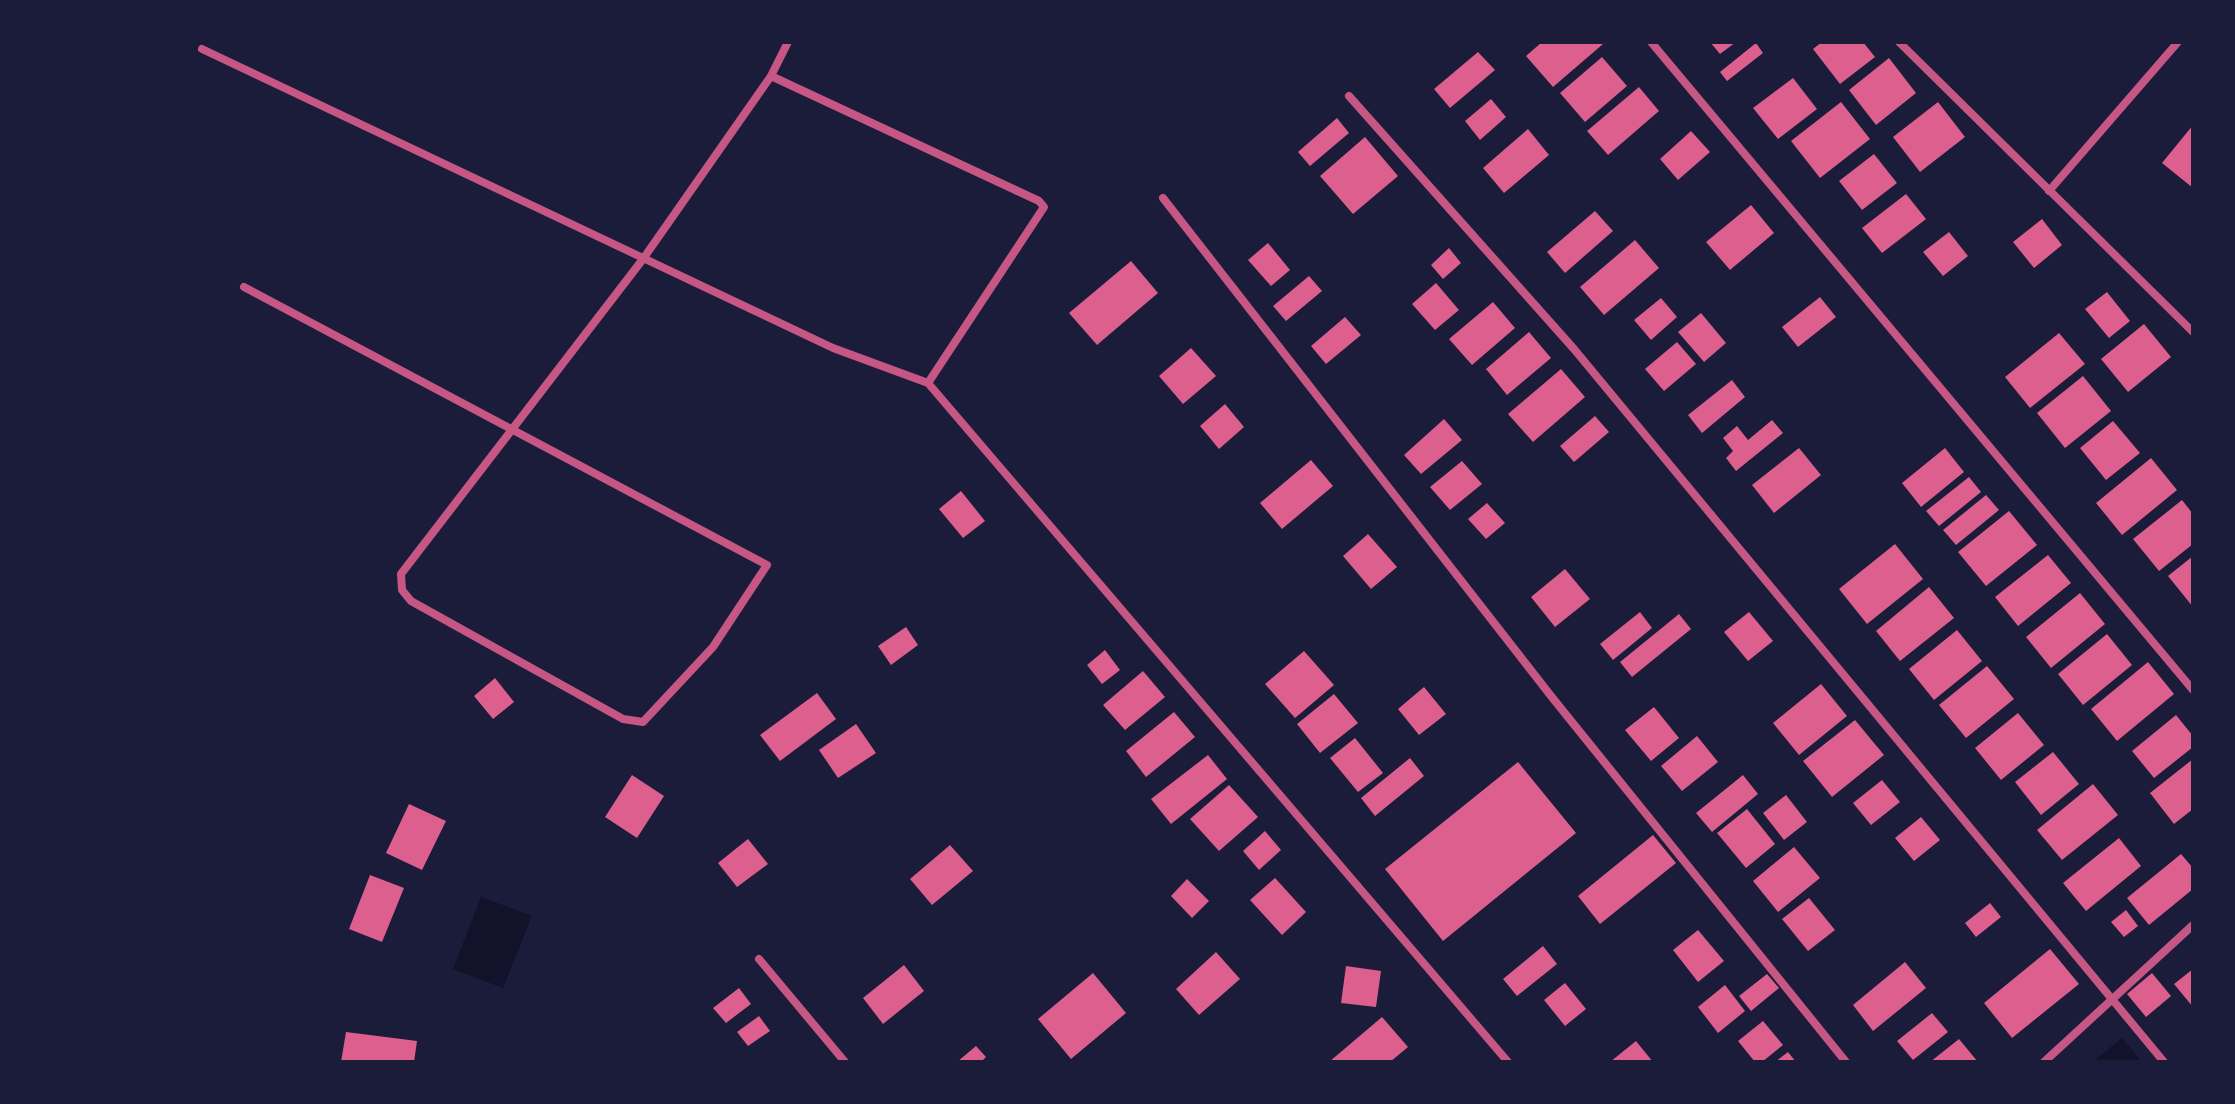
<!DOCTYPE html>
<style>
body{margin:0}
#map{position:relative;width:2235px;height:1104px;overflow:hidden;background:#1b1b3a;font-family:Jost,sans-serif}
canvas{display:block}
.frame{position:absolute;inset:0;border:44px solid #1b1b3a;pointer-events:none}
</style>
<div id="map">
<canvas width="2235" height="1104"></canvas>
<div class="frame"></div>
</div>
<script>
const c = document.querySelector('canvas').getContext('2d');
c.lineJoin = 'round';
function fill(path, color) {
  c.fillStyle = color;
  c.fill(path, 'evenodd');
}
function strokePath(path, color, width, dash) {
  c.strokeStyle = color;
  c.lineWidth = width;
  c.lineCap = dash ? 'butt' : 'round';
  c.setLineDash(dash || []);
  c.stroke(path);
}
const water = new Path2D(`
 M481,897L532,916L503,988L453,969Z
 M2122,1038L2142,1062H2092Z`);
const building = new Path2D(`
 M1542,42H1602L1603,44L1553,87L1526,56Z
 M1710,42H1736L1720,54Z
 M1822,42H1863L1875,57L1840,84L1813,49Z
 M1756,43L1763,53L1727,81L1720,72Z
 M1478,52L1495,70L1450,108L1434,89Z
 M1602,57L1627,86L1585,122L1560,93Z
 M1889,58L1916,93L1876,125L1849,90Z
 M1793,78L1817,109L1778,139L1753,108Z
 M1639,87L1659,111L1608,155L1587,131Z
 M1491,99L1506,117L1480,140L1465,121Z
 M1841,102L1870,139L1820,178L1791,141Z
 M1938,102L1965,137L1920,172L1893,137Z
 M1337,118L1349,133L1310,166L1298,152Z
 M2193,125V188L2162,163Z
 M1528,129L1549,155L1504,193L1483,168Z
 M1691,131L1710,152L1678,180L1660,159Z
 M1365,137L1398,176L1353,214L1320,176Z
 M1874,154L1897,183L1862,210L1839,181Z
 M1906,194L1926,219L1882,253L1862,228Z
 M1751,205L1774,233L1730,270L1706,242Z
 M1595,211L1613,231L1565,273L1547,252Z
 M2042,219L2062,245L2034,268L2013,242Z
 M1949,232L1968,256L1943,276L1923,252Z
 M1635,240L1659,268L1604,315L1580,287Z
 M1268,243L1290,270L1271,286L1248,260Z
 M1449,248L1461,263L1443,279L1431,265Z
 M1131,261L1158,293L1097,345L1069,313Z
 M1309,276L1322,291L1286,321L1273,306Z
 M1436,283L1459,310L1435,330L1412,304Z
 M2107,292L2130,321L2109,338L2085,309Z
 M1820,297L1836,317L1798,347L1782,327Z
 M1661,298L1677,317L1651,340L1634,320Z
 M1493,302L1515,328L1472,365L1449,339Z
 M1701,313L1726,343L1704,362L1678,332Z
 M1345,317L1361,335L1326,364L1311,346Z
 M2144,324L2171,357L2128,392L2101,359Z
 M1529,332L1551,358L1507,395L1486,369Z
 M2059,333L2085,364L2030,408L2005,377Z
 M1677,342L1696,364L1664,391L1645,369Z
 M1191,348L1216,376L1183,404L1159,376Z
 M1561,369L1585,397L1533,442L1508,414Z
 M2083,376L2111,411L2065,448L2037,413Z
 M1732,380L1745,397L1702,433L1688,415Z
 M1225,404L1244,427L1219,449L1200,426Z
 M1595,416L1609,432L1574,462L1560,446Z
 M1444,419L1462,440L1421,474L1404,455Z
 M1772,420L1783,433L1736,471L1726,458L1733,451L1723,438L1737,426L1748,440Z
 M2113,421L2140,453L2106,480L2080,448Z
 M1799,448L1821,475L1774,513L1752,485Z
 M1945,448L1964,472L1921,507L1902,483Z
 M2151,458L2177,490L2122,535L2096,503Z
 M1311,460L1333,486L1282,529L1260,503Z
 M1462,461L1482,484L1450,510L1430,487Z
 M1969,477L1981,492L1939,526L1926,511Z
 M961,491L985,521L963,538L939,509Z
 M1986,495L1999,510L1956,545L1943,530Z
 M2182,500L2193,514V544L2159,571L2133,539Z
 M1487,503L1505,523L1486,539L1468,519Z
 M2009,511L2037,545L1986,586L1958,552Z
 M1368,534L1397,567L1371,589L1343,556Z
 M1895,544L1923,579L1867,624L1839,589Z
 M2048,555L2071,583L2018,626L1995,597Z
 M2193,556V607L2168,576Z
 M1565,569L1590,599L1555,627L1531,597Z
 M1929,587L1954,618L1900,661L1876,631Z
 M2080,593L2105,624L2051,668L2026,637Z
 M1640,612L1652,628L1613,660L1600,644Z
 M1749,612L1773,641L1748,661L1724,632Z
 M1679,614L1691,629L1632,677L1620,662Z
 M906,627L918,645L891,665L878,646Z
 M1957,630L1982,661L1934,700L1909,669Z
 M2107,634L2132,665L2083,705L2058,674Z
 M1105,650L1120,670L1102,684L1087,665Z
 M1304,651L1334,685L1295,718L1265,684Z
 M2148,662L2174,694L2117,741L2091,709Z
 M1987,666L2014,699L1966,738L1939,705Z
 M1143,671L1165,697L1125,730L1103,705Z
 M495,678L514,702L493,719L474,696Z
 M1821,684L1847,716L1799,755L1773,723Z
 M1424,687L1446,714L1419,735L1398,709Z
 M817,693L836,719L780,761L760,735Z
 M1334,694L1358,723L1320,753L1297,724Z
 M1654,707L1679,738L1651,761L1625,730Z
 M1174,712L1195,737L1146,777L1126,751Z
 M2018,713L2044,745L2001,780L1975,748Z
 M2176,715L2193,736V747L2154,778L2132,751Z
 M1855,720L1884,755L1832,797L1803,761Z
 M856,724L876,753L838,778L819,750Z
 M1697,736L1718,762L1682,791L1661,766Z
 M1355,738L1383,773L1358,792L1330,758Z
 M2053,752L2079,784L2041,815L2015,782Z
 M1208,755L1227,779L1171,824L1151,799Z
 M1410,758L1424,776L1375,816L1361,798Z
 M2193,759V809L2174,824L2150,793Z
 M1518,762L1576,833L1443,941L1385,869Z
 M632,775L664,796L637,838L605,817Z
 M1743,775L1758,794L1712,832L1696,813Z
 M1882,780L1900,802L1871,825L1853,803Z
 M2093,784L2118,815L2062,860L2037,830Z
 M1229,785L1258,817L1219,851L1190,819Z
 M1786,795L1807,822L1784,840L1763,813Z
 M409,804L446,821L422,870L386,853Z
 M1747,809L1775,844L1746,868L1717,833Z
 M1921,817L1940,840L1914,861L1895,838Z
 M1265,831L1281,850L1259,870L1243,851Z
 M1653,835L1676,863L1600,924L1578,896Z
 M2119,838L2141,866L2086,911L2063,883Z
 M748,839L768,864L737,887L718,863Z
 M950,845L973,871L932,905L910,879Z
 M1794,847L1820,878L1778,912L1753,881Z
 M2181,854L2193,868V889L2149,925L2127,898Z
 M370,875L404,888L382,942L349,929Z
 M1275,878L1306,912L1282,935L1250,900Z
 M1187,879L1209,901L1192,918L1171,896Z
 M1809,898L1835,930L1808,951L1782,919Z
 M1990,903L2001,917L1976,937L1965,923Z
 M2126,910L2138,926L2124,937L2111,922Z
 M1698,930L1724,961L1698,982L1673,950Z
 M1543,946L1557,964L1517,996L1503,979Z
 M2050,949L2079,984L2012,1038L1984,1003Z
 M1216,952L1240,979L1199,1015L1176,989Z
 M1905,962L1926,988L1873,1031L1853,1005Z
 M904,965L924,991L883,1024L863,998Z
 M1346,966L1381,971L1376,1007L1341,1003Z
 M2193,969V1007L2174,984Z
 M1093,973L1126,1013L1071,1059L1038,1019Z
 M2152,973L2171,996L2146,1017L2127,994Z
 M1767,974L1779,988L1751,1011L1739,996Z
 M1565,983L1586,1009L1565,1026L1544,1000Z
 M1725,985L1745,1011L1718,1033L1698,1007Z
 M739,988L751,1004L726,1023L713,1008Z
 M1932,1013L1948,1032L1913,1060L1897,1041Z
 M759,1016L770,1031L748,1046L737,1032Z
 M1382,1017L1408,1047L1390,1062H1329Z
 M1763,1021L1783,1045L1762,1062H1755L1738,1041Z
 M346,1032L417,1041L414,1062H341Z
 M1959,1039L1978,1062H1930Z
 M1636,1041L1653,1062H1610Z
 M976,1046L986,1057L981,1062H957Z
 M1788,1052L1796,1062H1775Z`);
const minor = new Path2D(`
 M1651,42L2193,690
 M1899,42L2193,332
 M202,49L833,348L928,383L1508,1062
 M771,76L1039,201L1044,207L928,383
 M1349,96L1574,349L2164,1062
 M2049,191L2178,42
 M1163,198L1551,696L1846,1062
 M244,287L767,565L713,647L643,722L623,719L411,601L402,590L401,574L643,259L771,76L788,42
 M759,959L845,1062
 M2044,1062L2193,925`);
fill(water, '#12122b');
fill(building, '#dd5f8e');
strokePath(minor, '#c65784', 8);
</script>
